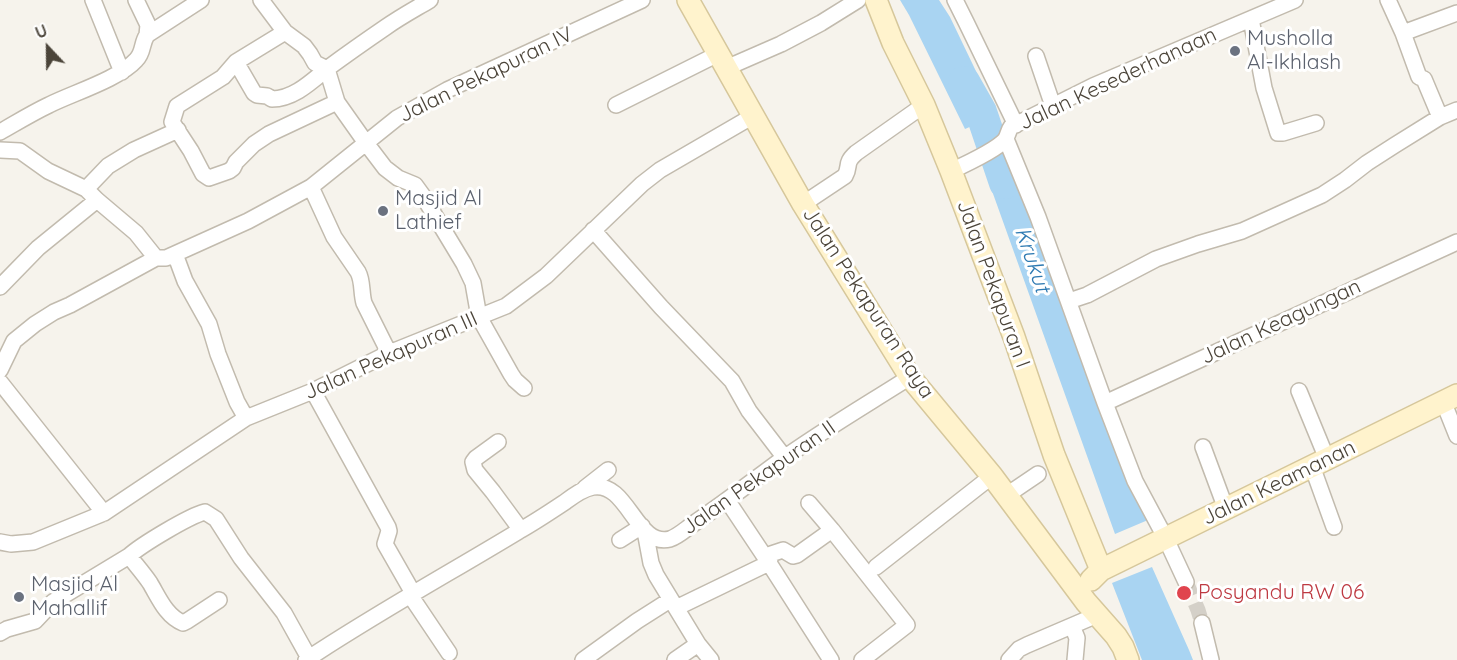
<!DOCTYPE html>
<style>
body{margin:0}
#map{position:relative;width:1457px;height:660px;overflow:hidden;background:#f6f3ec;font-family:Quicksand,sans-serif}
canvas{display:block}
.north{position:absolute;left:18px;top:18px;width:60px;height:60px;-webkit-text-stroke:4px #fff;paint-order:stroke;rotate:338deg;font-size:16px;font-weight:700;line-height:24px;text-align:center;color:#4b4439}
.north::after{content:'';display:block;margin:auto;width:21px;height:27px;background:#4b4439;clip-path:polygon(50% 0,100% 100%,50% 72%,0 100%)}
</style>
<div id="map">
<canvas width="1457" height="660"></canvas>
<div class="north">U</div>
</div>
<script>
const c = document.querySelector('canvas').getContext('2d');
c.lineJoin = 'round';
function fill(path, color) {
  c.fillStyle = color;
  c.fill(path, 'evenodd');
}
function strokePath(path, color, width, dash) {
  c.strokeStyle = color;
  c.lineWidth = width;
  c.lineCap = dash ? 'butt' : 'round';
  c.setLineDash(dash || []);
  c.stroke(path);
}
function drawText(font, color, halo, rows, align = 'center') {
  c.font = font + ' Quicksand,sans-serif';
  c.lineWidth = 6;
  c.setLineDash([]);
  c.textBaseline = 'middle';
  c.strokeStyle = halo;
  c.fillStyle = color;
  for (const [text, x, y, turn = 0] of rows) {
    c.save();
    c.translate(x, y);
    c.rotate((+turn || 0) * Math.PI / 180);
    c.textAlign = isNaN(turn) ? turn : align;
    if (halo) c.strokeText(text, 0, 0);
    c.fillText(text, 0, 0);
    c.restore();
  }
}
const water = new Path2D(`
 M900,0H939L950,17L997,115L965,129L909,15Z
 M1005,142L1148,520L1115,534L982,163Z
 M1152,567L1189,650L1193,660H1142L1112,583Z`);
const river = new Path2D(`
 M964,82L981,112L1005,183`);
const streetTunnel = new Path2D(`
 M1186,582L1198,610L1202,623`);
const street = new Path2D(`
 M93,0L122,72
 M136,0L148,25L147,35
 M261,0L285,32L304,46L310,54L315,63L327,69
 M955,0L966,22L1016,125
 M1388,0L1403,33L1419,77L1424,79L1440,117
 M1251,19L1264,88L1278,133H1283L1316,123
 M285,32L236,62L223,77L177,106L172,122L191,151L203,174L209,178L229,171L233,168L236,162L254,144L269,134L337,102
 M1403,33L1457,13
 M1036,56L1053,106
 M236,62L254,93L257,95L267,96L272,99C294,99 312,81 328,68C347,54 367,40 386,27C400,17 415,9 430,0
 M726,68L781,44L821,23L858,0
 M327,69L337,102L366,143L385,168L398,178L415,185L423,196L464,264L473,283L479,317L511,374L515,380L524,388
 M616,105L718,54
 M0,132C16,123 32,113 49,105C73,93 119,79 136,60C144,52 141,44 147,35L201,0
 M1006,139L1038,217L1105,403L1135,481L1166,539L1186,582
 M0,150L20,151L48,171L86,189L97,200L136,233L156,258H166L248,221L311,187L397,118L447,90L642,0
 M951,171C964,165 996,150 1005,140C1008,136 1008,131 1011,127L1093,86L1295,0
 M311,187L334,237L358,272C363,281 361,293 364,303L389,353
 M86,189L108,166L134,150L178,130
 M803,204L845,176C851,165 844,164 856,153L924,105
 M593,230L661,307L732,381L749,411L785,458
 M175,254L185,281L209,324L218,354L237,402L246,418
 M0,287L38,248L97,200
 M1069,301L1087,295L1156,259L1198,244L1242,231L1322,195L1345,180L1367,163L1395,145L1440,117L1457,110
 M0,370L14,341L35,324L54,312L70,305L156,258
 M0,382L104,513
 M313,391L388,527L389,531L385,544L413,593
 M1299,391L1327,459
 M1443,401L1457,436
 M1105,403L1457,242
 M498,442L476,458L473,462L475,470L493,492L521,530
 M1203,447L1226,509
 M1312,466L1334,527
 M585,488L608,470
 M1007,495L1038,474
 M727,500L769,563L831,660
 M809,503L832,530L907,625L862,660
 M645,531L651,563L656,575L698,644L711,660
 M620,540L642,526
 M0,542L11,544L33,542L104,513L246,418L313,391L389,353L506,306L546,276L642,184L660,170L753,116
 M129,556C136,565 144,574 150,583C159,598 166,616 183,623L187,621L219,600
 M876,567L992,476
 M410,595L449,653
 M676,608L769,563L771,554L783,550L793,556L797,555L832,530
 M1202,623L1211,660
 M1072,626L1077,638L1075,660
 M0,633L7,629L35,621L53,602L129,556C141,545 189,516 205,512L216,519L241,558L284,613L309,658
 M306,660C375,614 448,574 519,531C535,522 550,512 565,502C573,496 582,489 593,487C628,481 636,548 670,539C679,536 688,527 696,522C724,503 750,483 777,463C820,432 866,405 910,377
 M583,660L637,621L670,600
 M675,660L698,644
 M1009,660L1019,649L1027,645L1097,615`);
const secondary = new Path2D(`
 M688,0L803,204L910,377L992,476L1086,602L1116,636L1123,647L1128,660
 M876,0L893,43L924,105L951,171L1014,337L1054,455L1101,570
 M1091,580L1101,570L1457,395`);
const markers = [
 [1235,51,6,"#6b7280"],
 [383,211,6,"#6b7280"],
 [1184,593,8,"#e0444e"],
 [19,597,6,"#6b7280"]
];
const worshipNames = [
 ["Musholla",1247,39],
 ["Al-Ikhlash",1247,63],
 ["Masjid Al",395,199],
 ["Lathief",395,223],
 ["Masjid Al",31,585],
 ["Mahallif",31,609]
];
const streetNames = [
 ["Jalan Pekapuran IV",486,75,-26],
 ["Jalan Kesederhanaan",1118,79,-25],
 ["Jalan Pekapuran I",993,284,70],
 ["Jalan Pekapuran Raya",868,303,57],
 ["Jalan Keagungan",1281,322,-25],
 ["Jalan Pekapuran III",391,356,-24],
 ["Jalan Pekapuran II",759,478,-35],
 ["Jalan Keamanan",1279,483,-26]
];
const healthNames = [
 ["Posyandu RW 06",1198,593]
];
const waterNames = [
 ["Krukut",1032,260,71]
];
fill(water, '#a9d4f2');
strokePath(river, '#a9d4f2', 32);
strokePath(streetTunnel, '#d4d0c8', 15, [15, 8]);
strokePath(street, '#c2bbae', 18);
strokePath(secondary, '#d6c79b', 24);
strokePath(street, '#fff', 15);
strokePath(secondary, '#fff3cd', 21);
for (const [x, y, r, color] of markers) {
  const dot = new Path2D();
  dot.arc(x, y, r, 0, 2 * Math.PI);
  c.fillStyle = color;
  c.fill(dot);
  strokePath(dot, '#fff', 2);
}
drawText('21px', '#5b616d', '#fff', worshipNames, 'left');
drawText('21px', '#4b4439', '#fff', streetNames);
drawText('21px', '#be3a42', '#fff', healthNames, 'left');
drawText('italic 22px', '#2e7ab2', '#fff', waterNames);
</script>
